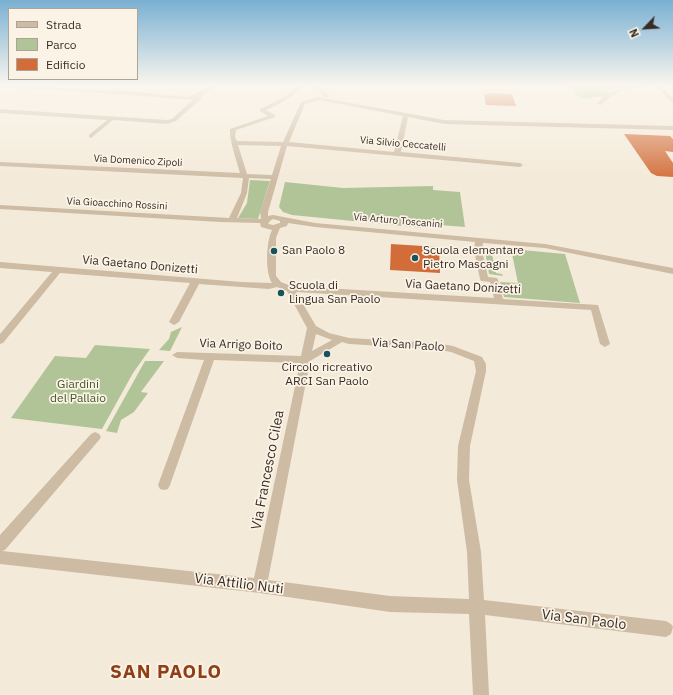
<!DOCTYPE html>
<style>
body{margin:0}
#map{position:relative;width:673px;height:695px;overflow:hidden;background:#f4ead9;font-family:"IBM Plex Sans",sans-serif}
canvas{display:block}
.legend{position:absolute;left:8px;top:8px;width:130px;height:72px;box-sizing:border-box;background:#fbf3e6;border:1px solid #ada499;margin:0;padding:5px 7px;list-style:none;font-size:12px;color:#382d26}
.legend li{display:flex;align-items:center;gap:8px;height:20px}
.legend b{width:20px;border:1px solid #ada499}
.north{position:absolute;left:625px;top:8px;width:40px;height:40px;-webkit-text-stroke:3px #fbf3e6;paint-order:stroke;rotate:245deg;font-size:11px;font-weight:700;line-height:16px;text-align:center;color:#382d26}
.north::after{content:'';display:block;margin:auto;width:14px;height:18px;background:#382d26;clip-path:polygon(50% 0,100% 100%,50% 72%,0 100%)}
</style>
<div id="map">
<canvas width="673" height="695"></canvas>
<ul class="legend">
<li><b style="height:5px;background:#cdbba4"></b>Strada</li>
<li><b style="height:11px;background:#b1c498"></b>Parco</li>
<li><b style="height:11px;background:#d26d39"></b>Edificio</li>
</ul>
<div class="north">N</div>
</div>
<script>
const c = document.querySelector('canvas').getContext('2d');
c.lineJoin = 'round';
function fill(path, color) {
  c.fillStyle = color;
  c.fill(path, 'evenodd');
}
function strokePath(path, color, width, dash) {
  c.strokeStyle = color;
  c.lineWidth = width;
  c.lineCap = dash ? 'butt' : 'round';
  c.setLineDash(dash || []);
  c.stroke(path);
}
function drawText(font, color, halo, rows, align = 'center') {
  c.font = font + ' "IBM Plex Sans",sans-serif';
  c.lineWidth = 3.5;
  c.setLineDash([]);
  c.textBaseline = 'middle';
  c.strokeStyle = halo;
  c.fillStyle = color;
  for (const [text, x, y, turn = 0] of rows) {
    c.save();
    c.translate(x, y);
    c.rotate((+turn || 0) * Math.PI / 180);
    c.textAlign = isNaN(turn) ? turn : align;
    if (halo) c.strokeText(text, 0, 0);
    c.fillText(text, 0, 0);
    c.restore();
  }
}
const green = new Path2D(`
 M569,85H620L607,91L609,94L604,97H593L591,99L578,97Z
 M250,180L270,181L258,219L238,218L247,203Z
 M285,182L343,188L433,186V190L460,192L465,227L427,224L424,228L292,215L283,212L279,207Z
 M511,249L565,254L580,303L504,297L500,282L518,283Z
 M485,251L497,252L498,254H492L496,273L502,274L503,276L489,274Z
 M182,327L170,351L159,350L169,339L171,332Z
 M95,345L150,349L133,373L102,429L11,418L55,356L86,358Z
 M145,361H164L141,392L148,393L134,412L121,420L117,433L106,431Z`);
const building = new Path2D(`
 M489,93L512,94L516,106L486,105L484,94H489Z
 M624,134L670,136L673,139V152L665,151L673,163V177L657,176L651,173Z
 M391,244L439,247L440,273L390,270Z`);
const minor = new Path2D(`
 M0,85L130,91L188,97C197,94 208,84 217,85L201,96L202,98L176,121L167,124L113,120L91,138L89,137V135L107,120L0,113V109L167,120L172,119L192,100L130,95L0,87Z
 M298,85H302C293,98 280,104 266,110L275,115V117L236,130L235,137L237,141L283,142L301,102L318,97L444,120L673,126V130L444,124L408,117L401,152L520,163L523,165L520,167L287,146L268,212V216L273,215L315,223L545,244L673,268V274L545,248L483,243L482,250L488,277L497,278L498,280L503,299L598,305L610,344L605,347L600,344L591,310L296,292L316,326L329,333L349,338L435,343L453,346L482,357L486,364V371L470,446L469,480L481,552L484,600L666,621L671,624L673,627L671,634L666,637L485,615L489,695H473L469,614L390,612L260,593L0,564V535L91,434L95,432L99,434L101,437L99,440L5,550L2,551L254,578L300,363L214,360L170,485L168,489L164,490L160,489L158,485L204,360L177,358L172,355L177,352L301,356L307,328L287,291L277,287L269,289L199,284L179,322L174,325L169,322L190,283L60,273L3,343L0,344V334L52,272L0,268V262L241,282L272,283C265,272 266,242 272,230L261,227L260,223L220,222L0,209V205L229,218L241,193L243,178L0,166V162L240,173C237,162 229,139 230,129L268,116L260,111V109L286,96ZM319,100L403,116L394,152L289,142L305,104ZM238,145L281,146L272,175L247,174ZM249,178L271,179L260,212L261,219L237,218L247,193ZM273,219L280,221V223L273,225L268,224L270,221ZM288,223L315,227L475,242L474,250L480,279L481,281L490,282L494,298L291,286L281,282L276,276V238L280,228L287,226ZM316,334L332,340L312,351ZM342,342L349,344L435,349L451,352L474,361L476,371L458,446L457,480L467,552L469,599L390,596L268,580L310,361Z
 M315,85H319L329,96L328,97H324Z
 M627,85H659L657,86C631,86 621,87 601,105L596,104L607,94Z`);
const tertiary = new Path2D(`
 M654,85H659L673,98V103Z`);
const markers = [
 [274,251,4,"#18525d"],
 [415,258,4,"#18525d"],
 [281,293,4,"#18525d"],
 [327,354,4,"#18525d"]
];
const farStreetnames = [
 ["Via Silvio Ceccatelli",403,144,5],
 ["Via Domenico Zipoli",138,161,3],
 ["Via Gioacchino Rossini",117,204,3],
 ["Via Arturo Toscanini",398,221,5]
];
const poiNames = [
 ["San Paolo 8",282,251],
 ["Scuola elementare",423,251],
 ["Pietro Mascagni",423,265],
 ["Scuola di",289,286],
 ["Lingua San Paolo",289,300],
 ["Circolo ricreativo",327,368,"center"],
 ["ARCI San Paolo",327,382,"center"]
];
const streetNames = [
 ["Via Gaetano Donizetti",140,265,5],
 ["Via Gaetano Donizetti",463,287,3],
 ["Via Arrigo Boito",241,345,2],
 ["Via San Paolo",408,345,4]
];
const parkNames = [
 ["Giardini",78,385],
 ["del Pallaio",78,399]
];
const nearStreetnames = [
 ["Via Francesco Cilea",268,470,-79],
 ["Via Attilio Nuti",239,584,7],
 ["Via San Paolo",584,620,7]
];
const nearDistrictnames = [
 ["SAN PAOLO",166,673]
];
fill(green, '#b1c498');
fill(building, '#d26d39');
fill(minor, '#cdbba4');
fill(tertiary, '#cdbba4');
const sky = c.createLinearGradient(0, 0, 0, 182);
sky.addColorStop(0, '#7ab0d3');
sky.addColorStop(0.47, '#faf6ee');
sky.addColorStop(1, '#faf6ee00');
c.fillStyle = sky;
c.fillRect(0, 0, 673, 182);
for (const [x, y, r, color] of markers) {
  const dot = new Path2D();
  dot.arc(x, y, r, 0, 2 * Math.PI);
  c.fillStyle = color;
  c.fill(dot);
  strokePath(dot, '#fbf3e6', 1.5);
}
drawText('10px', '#382d26', '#fbf3e6', farStreetnames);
drawText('12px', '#382d26', '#fbf3e6', poiNames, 'left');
drawText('12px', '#382d26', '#fbf3e6', streetNames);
drawText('12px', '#425828', '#fbf3e6', parkNames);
drawText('14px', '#382d26', '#fbf3e6', nearStreetnames);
c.letterSpacing = '1px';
drawText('bold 19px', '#8e3f17', '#fbf3e6', nearDistrictnames);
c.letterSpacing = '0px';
</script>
